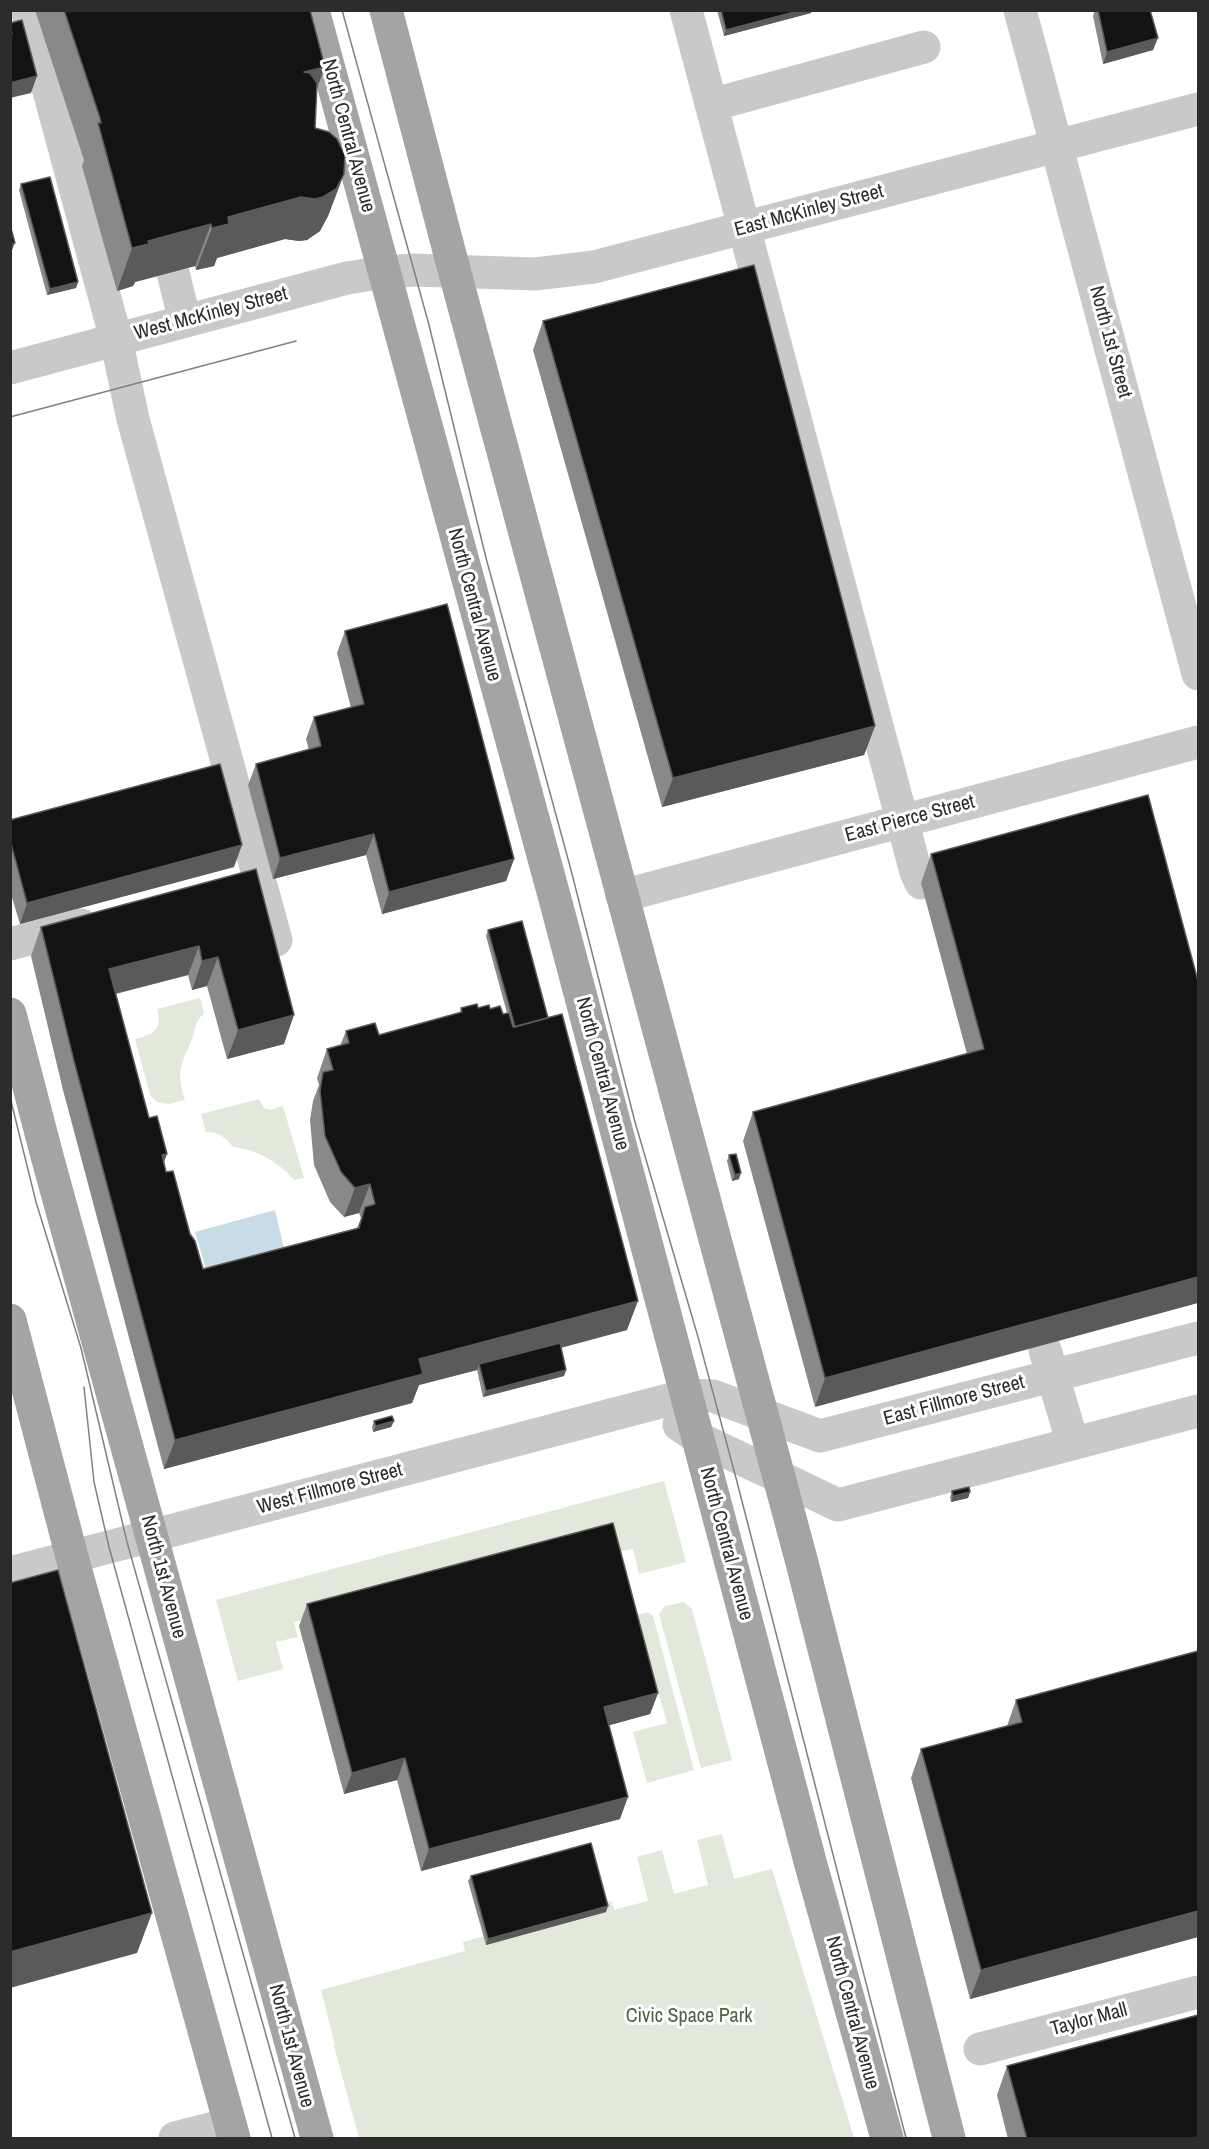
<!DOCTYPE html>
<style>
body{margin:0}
#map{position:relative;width:1209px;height:2149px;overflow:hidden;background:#fff;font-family:"Archivo Narrow",sans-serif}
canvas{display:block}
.frame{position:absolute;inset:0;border:12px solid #2c2c2c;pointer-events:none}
</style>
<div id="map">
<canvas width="1209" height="2149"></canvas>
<div class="frame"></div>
</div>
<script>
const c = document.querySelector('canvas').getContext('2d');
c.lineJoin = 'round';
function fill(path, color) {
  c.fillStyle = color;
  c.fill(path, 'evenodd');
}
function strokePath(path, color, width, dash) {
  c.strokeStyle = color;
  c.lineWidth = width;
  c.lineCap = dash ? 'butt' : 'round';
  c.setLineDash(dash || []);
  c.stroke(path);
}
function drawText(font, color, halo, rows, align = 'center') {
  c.font = font + ' "Archivo Narrow",sans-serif';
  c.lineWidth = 6;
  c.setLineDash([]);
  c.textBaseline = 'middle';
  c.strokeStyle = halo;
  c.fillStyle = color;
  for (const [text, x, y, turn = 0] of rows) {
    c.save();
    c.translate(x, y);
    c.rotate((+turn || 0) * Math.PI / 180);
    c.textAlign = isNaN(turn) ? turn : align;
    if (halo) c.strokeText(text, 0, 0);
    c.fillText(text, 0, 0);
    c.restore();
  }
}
const green = new Path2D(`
 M200,998L204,1014C194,1021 196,1029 192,1039C181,1064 176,1072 185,1100L169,1104L157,1102L150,1095L135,1039C153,1035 163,1030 157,1009Z
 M259,1099L264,1108L270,1110L283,1106L304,1178L294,1180C279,1162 256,1149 233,1147C226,1138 218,1131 206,1132L201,1114Z
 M664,1481L686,1562L639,1574L633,1549L400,1594L294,1622L298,1637L276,1642L283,1669L238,1681L216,1600Z
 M684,1602L692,1609L732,1760L701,1768L659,1614L665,1606Z
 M648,1612L653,1616L694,1770L647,1783L633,1732L667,1723L637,1615Z
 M722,1834L734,1879L772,1869L854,2138H359L334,2046L335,2045L321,1990L465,1951L463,1942L612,1901L614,1910L648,1901L637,1857L662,1850L674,1894L708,1885L697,1840Z`);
const water = new Path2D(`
 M275,1210L284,1248L206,1269L195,1232Z`);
const minor = new Path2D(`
 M27,10L116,339L133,419L276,940
 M686,10L916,872L921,883
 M1020,10L1198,674
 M711,105L924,47
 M173,273L185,321
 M10,368L347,278L385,272L414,270L535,274L594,267L1198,109
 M622,896L1198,742
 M10,944L81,925
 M1045,1350L1073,1444
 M679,1425L698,1438L838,1505L1198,1411
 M10,1573L687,1395L713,1396L820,1436L1198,1338
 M980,2049L1198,1992
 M175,2138L230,2124`);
const major = new Path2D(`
 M313,10L555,899L811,1865L887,2138
 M386,10L452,262L801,1559L949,2138
 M10,1014L47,1156L317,2138
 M10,1320L72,1557L234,2138`);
const tram = new Path2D(`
 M342,10L429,325L486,558L571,870L635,1122L698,1337L736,1478L906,2138
 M10,417L296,341
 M10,1097L36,1202L81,1348L127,1542L295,2138
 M84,1387L94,1482L109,1547L272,2138`);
const wall = new Path2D(`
 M35,10H310L317,89L315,128L344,174L328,216L320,231L307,240L299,241L285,239L217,258L214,266L196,270L195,266L135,282L133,286L117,291L82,166L84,160Z
 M717,10H812L811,13L724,36Z
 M1095,10H1150L1153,50L1103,64L1093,16Z
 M21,184L78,282L76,288L47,295L19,190Z
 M543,321L875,726L864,755L662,807L533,350Z
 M345,631L514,859L506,881L382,914L366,855L273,879L248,785L256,764L309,750L306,739L314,717L351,708L337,653Z
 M1148,795L815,1407L743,1141L753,1112L967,1054L921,883L931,854Z
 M10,820L234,867L20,924L10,891Z
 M256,869L284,1044L227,1059L207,986L192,990L188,975L116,994L149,1118L167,1154L164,1162L166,1172L203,1269L357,1228L361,1218L359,1213L344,1217L330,1202L314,1165L310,1120L313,1101L319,1085L317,1078L327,1049L340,1046L346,1031L379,1035L460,1013L461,1008H478L490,1009L503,1014L507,1013L486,936L488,930L627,1330L561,1348L566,1370L564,1376L483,1397L477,1370L419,1385L412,1403L164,1469L63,1090L31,956L41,927Z
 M729,1155L739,1179L732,1181L727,1161Z
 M374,1421H394L391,1427L373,1432L372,1427Z
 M952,1491L970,1492L968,1498L951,1502L950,1497Z
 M307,1604L658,1693L650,1714L609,1725L620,1819L421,1871L397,1780L344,1794L299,1626Z
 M1198,1651V1937L970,1999L911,1778L921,1749L1007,1726L1016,1700Z
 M471,1876L606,1912L486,1945L468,1881Z
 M1007,2066L1198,2139H1008L997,2095Z`);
const shadedWall = new Path2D(`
 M802,10H812L811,13L724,36L726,30Z
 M1158,38L1153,50L1103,64L1107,52Z
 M325,67L309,109L304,72Z
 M37,76L31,93L10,98V83Z
 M344,174L328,216L320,231L307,240L299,241L285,239L217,258L214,266L196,270L212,228L228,217Z
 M211,224L195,266L135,282L133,286L117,291L132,248L148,241Z
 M15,243L10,255V244Z
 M78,282L76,288L47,295L50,289Z
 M875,726L864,755L662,807L673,778Z
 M374,834L366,855L273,879L280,858Z
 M242,845L234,867L20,924L27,903Z
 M514,859L506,881L382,914L389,892Z
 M199,946L188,975L98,998L109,969Z
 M218,957L207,986L192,990L202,961Z
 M294,1015L284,1044L227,1059L238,1030Z
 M167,1154L156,1183L162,1155Z
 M741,1173L739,1179L732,1181L735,1175Z
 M370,1184L359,1213L344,1217L355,1188Z
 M1198,1277V1303L815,1407L825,1378Z
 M638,1301L627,1330L480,1369L479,1364L477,1370L419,1385L412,1403L164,1469L175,1440L419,1359Z
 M566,1370L564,1376L483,1397L486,1391Z
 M394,1421L391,1427L373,1432L376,1426Z
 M970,1492L968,1498L951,1502L953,1496Z
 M658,1693L650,1714L596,1729L604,1707Z
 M405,1758L397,1780L344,1794L352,1773Z
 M628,1797L620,1819L421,1871L429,1849Z
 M608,1906L606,1912L486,1945L488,1939Z
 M1198,1911V1937L970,1999L981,1970Z
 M152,1913L137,1953L10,1988V1952Z`);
const building = new Path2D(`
 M64,10H310L325,67L304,72L310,73L317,83L315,128L329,132L337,139L345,155L344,174L336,189L323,197L315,199L301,197L228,217L229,224L212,228L211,224L148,241L149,244L132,248L98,123H101L100,118Z
 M721,10H802L726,30Z
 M1098,10H1150L1158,38L1107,52Z
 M22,20L37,76L10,83V34H12L10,23Z
 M50,177L78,282L50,289L21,184Z
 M10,225L15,243L10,244Z
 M754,265L875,726L673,778L543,321Z
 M447,604L514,859L389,892L374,834L280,858L256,764L321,746L314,717L364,704L345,631Z
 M220,764L242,845L27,903L10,840V820Z
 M1148,795L1198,981V1277L825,1378L753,1112L984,1049L931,854Z
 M256,869L294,1015L238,1030L218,957L202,961L199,946L109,969L149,1118L157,1116L167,1154L162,1155L166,1172L173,1171L190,1234L195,1241L203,1269L359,1228L365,1207L375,1204L370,1184L355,1188L341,1172L325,1136L320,1091L323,1072L333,1070L327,1049L349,1043L346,1031L375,1023L379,1035L462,1012L461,1008L477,1004L478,1008L489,1005L490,1009L500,1006L503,1014L509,1013L513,1027L562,1014L638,1301L419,1359L423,1374L175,1440L74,1061L41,927Z
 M522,921L548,1018L515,1027L488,930Z
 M736,1154L741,1173L735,1175L729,1155Z
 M560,1343L566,1370L486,1391L479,1364Z
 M392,1416L394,1421L376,1426L374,1421Z
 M969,1487L970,1492L953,1496L952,1491Z
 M613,1523L658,1693L604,1707L628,1797L429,1849L405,1758L352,1773L307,1604Z
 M58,1570L152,1913L10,1952V1583Z
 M1198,1651V1911L981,1970L921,1749L1022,1722L1016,1700Z
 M591,1843L608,1906L488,1939L471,1876Z
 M1198,2015V2139H1027L1007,2066Z`);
const streetNames = [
 ["North Central Avenue",348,136,75],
 ["East McKinley Street",809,211,-15],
 ["West McKinley Street",211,314,-15],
 ["North 1st Street",1110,342,75],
 ["North Central Avenue",474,605,75],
 ["East Pierce Street",910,819,-15],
 ["North Central Avenue",602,1074,75],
 ["East Fillmore Street",954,1401,-15],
 ["West Fillmore Street",330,1489,-15],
 ["North Central Avenue",726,1544,75],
 ["North 1st Avenue",163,1577,75],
 ["North Central Avenue",852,2013,75],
 ["Taylor Mall",1089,2020,-15],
 ["North 1st Avenue",291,2046,75]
];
const parkNames = [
 ["Civic Space Park",689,2017]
];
fill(green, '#e2e8da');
fill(water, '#c8dce7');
strokePath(minor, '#c9c9c9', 33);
strokePath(major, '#a4a4a4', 33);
strokePath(tram, '#818181', 1.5);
fill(wall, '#898989');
fill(shadedWall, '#5a5a5a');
fill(building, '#131313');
strokePath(building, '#5a5a5a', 1.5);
drawText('20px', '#2c2c2c', '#fff', streetNames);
drawText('20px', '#50633e', '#fff', parkNames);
</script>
